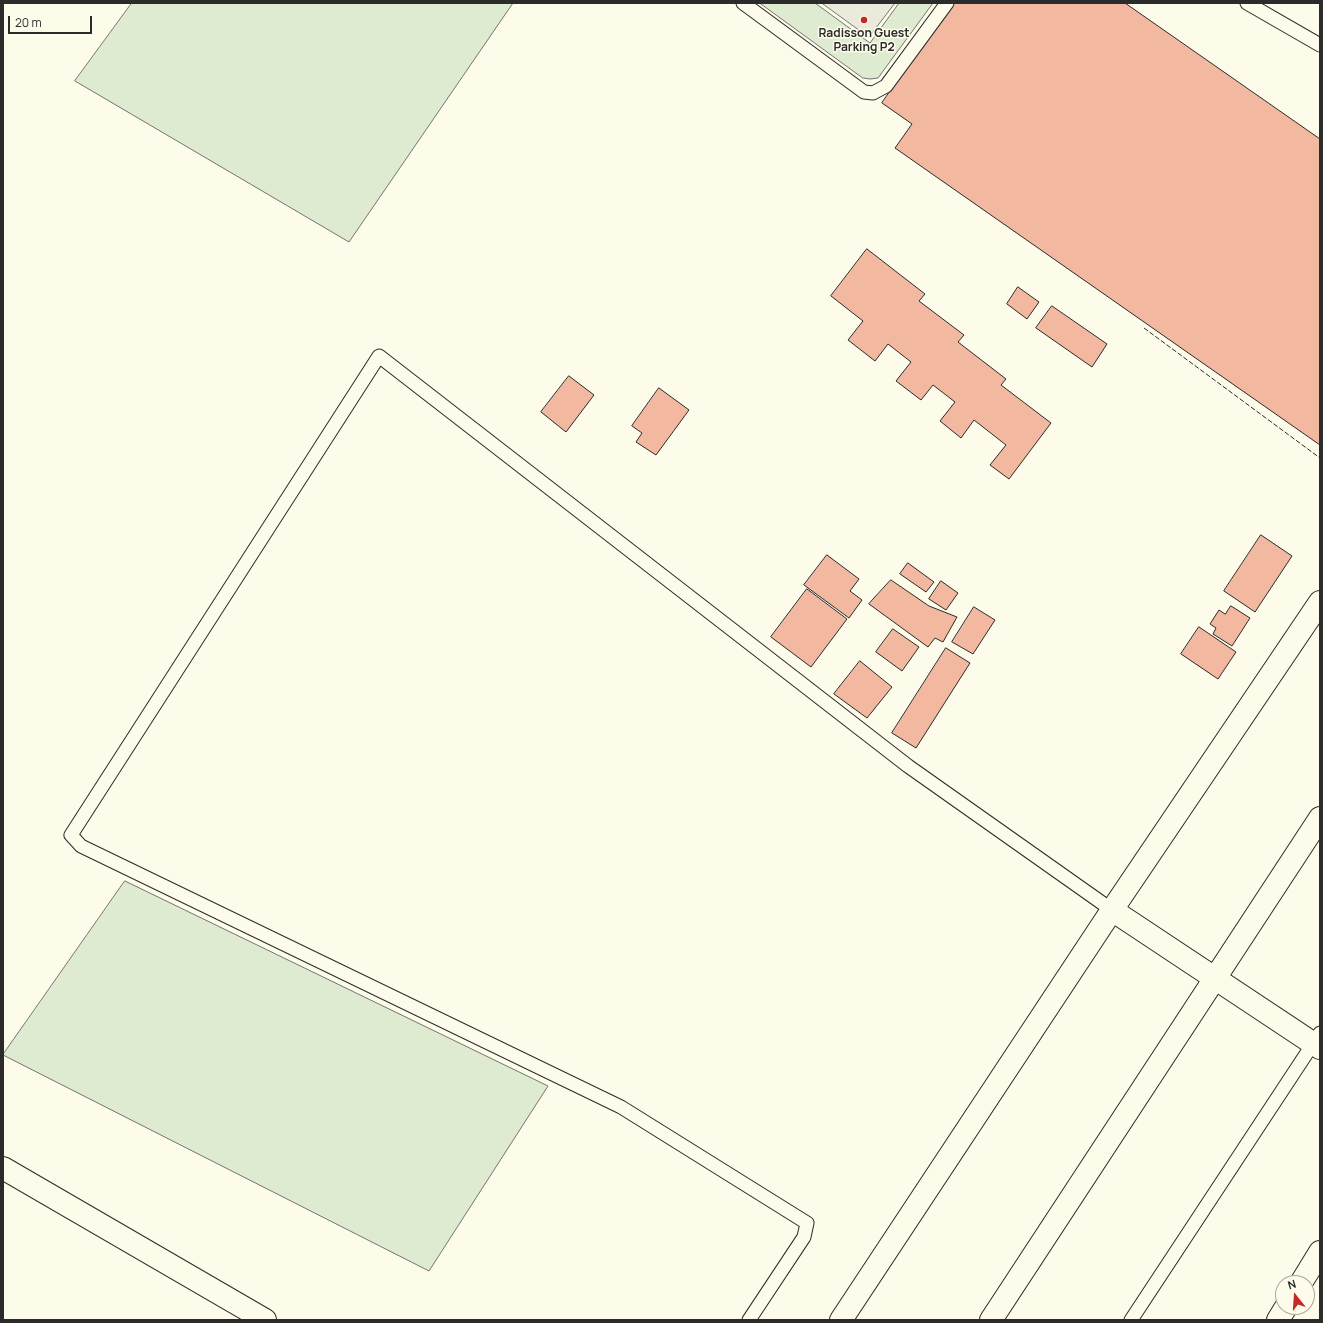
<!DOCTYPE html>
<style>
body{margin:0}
#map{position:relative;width:1323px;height:1323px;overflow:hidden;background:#fdfbea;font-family:Manrope,sans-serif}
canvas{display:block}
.frame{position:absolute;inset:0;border:4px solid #2b2b2b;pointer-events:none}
.north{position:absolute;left:1275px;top:1275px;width:40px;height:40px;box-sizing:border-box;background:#fdfbea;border:1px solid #a9a89e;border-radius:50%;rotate:343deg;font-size:11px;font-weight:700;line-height:16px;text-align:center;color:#2b2b2b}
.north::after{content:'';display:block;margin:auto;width:14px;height:18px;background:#c62828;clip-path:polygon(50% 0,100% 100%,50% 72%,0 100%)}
.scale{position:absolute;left:8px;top:16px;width:84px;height:18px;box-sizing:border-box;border:2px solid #2b2b2b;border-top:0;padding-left:5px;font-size:12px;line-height:14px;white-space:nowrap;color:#2b2b2b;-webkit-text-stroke:3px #fdfbea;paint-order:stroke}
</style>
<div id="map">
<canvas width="1323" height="1323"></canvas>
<div class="frame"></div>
<div class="north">N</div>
<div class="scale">20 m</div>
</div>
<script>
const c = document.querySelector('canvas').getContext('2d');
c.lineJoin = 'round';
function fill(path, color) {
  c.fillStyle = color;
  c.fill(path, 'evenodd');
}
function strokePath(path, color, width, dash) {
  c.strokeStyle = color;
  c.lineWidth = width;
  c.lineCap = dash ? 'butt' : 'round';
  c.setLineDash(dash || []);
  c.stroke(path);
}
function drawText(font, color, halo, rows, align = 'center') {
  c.font = font + ' Manrope,sans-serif';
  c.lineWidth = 3;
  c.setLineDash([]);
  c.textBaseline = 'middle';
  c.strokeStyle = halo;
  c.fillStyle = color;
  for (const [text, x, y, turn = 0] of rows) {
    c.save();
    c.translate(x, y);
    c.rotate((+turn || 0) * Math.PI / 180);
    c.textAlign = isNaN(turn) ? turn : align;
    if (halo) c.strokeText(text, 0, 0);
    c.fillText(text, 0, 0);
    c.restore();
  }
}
const green = new Path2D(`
 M132,3H513L349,242L75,81Z
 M760,3H815L870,43L899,3H933L878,78L870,79L863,78Z
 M125,881L548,1086L429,1271L3,1055Z`);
const parking = new Path2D(`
 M822,3H895L869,37Z`);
const building = new Path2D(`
 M952,3H1125L1320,139V445L895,148L912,124L882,103Z
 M867,249L925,294L919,301L964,335L958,342L1006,379L1001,385L1051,423L1009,479L990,465L1006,445L974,420L961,438L940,421L955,402L933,385L921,400L896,381L911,362L888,344L875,361L848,340L863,321L831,296Z
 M1018,287L1039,302L1027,319L1007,304Z
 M1052,306L1107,344L1092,367L1036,328Z
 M569,376L594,395L566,432L541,412Z
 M659,388L689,410L656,455L636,442L642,433L632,426Z
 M1261,535L1292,556L1255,612L1224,591Z
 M827,555L859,579L850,591L862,600L849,618L804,585Z
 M908,563L934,582L926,592L900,574Z
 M891,580L929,606L957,617L943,642L935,638L928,647L869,604Z
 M941,581L958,593L946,610L929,599Z
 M807,589L847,619L811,667L771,637Z
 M1231,606L1250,618L1232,646L1213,634L1216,628L1210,624L1219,610L1225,614Z
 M974,607L995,620L973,654L952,642Z
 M1199,627L1236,652L1218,679L1181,654Z
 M893,629L919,647L902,671L876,652Z
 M946,648L970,663L916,748L892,733Z
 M860,661L892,687L867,718L834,694Z`);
const service = new Path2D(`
 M743,3L864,92L873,93L886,86L947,3
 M1247,3L1320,45
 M749,1320L804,1237L807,1223L621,1107L81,846L71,835L379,356L908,766L1112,910
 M1131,1320L1320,1033`);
const minor = new Path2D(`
 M1112,910L1320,1048
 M3,1168L265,1320
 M1301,1283L1320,1252
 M841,1320L1112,910L1320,602
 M991,1320L1320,818
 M1278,1320L1286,1307`);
const fence = new Path2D(`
 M1144,328L1320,458`);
const markers = [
 [864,20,4,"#c62828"]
];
const poiNames = [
 ["Radisson Guest",864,34],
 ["Parking P2",864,48]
];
fill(green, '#deebd1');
strokePath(green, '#74746e', 1);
fill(parking, '#eceadb');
strokePath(parking, '#74746e', 1);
fill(building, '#f2b8a0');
strokePath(building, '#2b2b2b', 1);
strokePath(service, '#2b2b2b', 15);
strokePath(minor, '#2b2b2b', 24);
strokePath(service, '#fdfbea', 13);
strokePath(minor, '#fdfbea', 22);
strokePath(fence, '#2b2b2b', 1, [5, 2]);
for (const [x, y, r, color] of markers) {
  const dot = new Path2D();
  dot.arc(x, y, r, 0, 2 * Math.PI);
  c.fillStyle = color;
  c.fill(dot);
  strokePath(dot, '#fdfbea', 1.5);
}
drawText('bold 12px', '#2b2b2b', '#fdfbea', poiNames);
</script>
